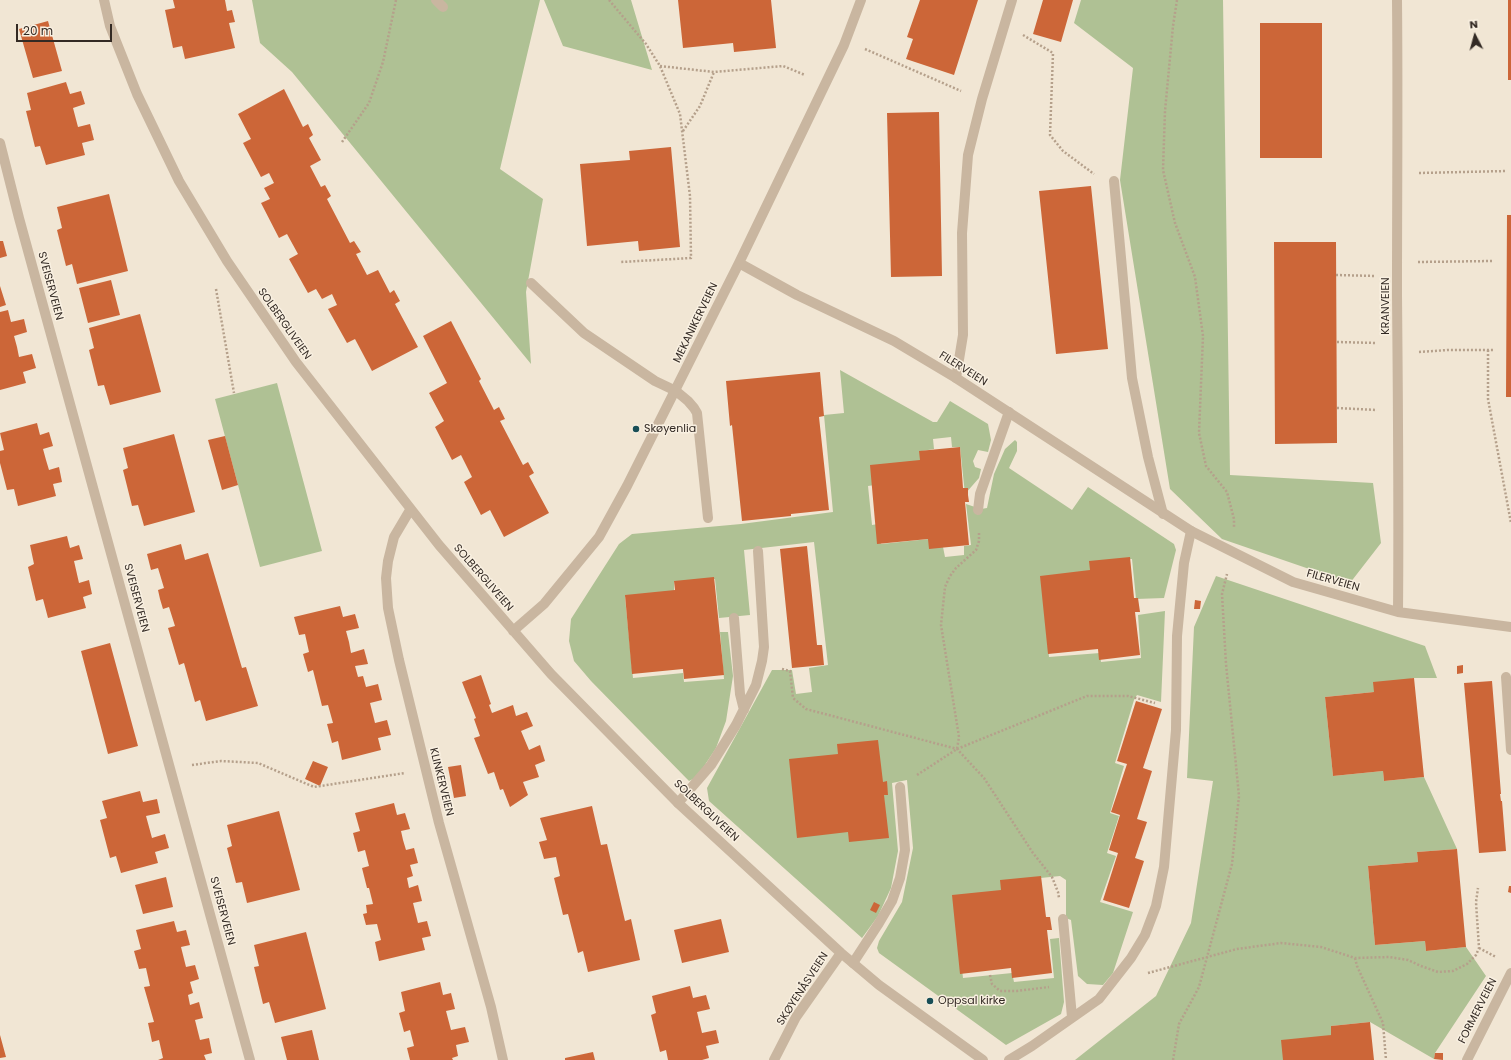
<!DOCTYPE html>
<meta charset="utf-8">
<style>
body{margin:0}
#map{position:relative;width:1511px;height:1060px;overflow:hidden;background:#f1e6d4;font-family:Poppins,sans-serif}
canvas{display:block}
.north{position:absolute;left:1455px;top:16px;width:40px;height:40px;-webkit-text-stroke:3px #f9f0e1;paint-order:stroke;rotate:354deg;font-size:11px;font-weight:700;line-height:16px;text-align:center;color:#332a24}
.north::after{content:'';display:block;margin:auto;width:14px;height:18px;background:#332a24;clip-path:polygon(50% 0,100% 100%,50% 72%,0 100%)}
.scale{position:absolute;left:16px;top:24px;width:96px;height:18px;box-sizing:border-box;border:2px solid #332a24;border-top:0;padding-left:5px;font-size:12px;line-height:14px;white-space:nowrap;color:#332a24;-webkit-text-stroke:3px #f9f0e1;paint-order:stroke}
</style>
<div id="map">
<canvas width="1511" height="1060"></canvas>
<div class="north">N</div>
<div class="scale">20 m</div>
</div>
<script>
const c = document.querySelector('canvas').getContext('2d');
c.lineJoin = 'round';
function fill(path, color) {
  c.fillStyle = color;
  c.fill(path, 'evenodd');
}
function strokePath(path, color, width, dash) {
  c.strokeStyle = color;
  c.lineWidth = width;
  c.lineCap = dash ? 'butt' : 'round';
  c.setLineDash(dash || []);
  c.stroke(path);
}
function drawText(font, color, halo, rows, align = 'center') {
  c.font = font + ' Poppins,sans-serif';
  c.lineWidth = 3;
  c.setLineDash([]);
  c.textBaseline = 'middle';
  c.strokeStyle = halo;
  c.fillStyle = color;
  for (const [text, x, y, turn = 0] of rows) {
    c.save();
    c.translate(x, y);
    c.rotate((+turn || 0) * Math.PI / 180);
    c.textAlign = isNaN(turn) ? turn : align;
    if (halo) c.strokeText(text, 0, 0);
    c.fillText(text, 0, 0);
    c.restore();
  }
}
const green = new Path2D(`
 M252,0H540L500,169L543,199L526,292L531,364L292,72L260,43Z
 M544,0H631L652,70L563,46Z
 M1081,0H1223L1230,475L1373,483L1381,543L1350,583L1222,539L1170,489L1120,180L1133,68L1074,23Z
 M840,370L933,422H937L950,401L988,424L991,440L988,452L978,450L973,461L975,467L981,469L979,478L965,494L960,447H952L951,437L933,439L934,449L922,451V461L875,485L868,486L872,525L878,524L881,544L929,539L943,547L945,557L964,555V546L971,545L966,504L981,509L987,508L994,474L1005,449L1015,440L1017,442V451L1009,468L1072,510L1088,487L1174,544L1176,550L1164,598L1136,599L1132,559L1090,562L1091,572L1041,577L1049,657L1100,653L1101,662L1141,658L1138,615L1165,611L1161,702L1137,695L1134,700L1115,763L1124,766L1110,813L1119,816L1107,853L1116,856L1100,902L1133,912L1113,973L1103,985L1087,984L1078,976L1071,920L1066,918V880L1060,876L1002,882L1003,891L954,896L963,978L1012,973L1014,982L1054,978L1050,939L1059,938L1064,1002L1061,1014L1006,1045L879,953L877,948L879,941L902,902L913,848L907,780L892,783L898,851L891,888L878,916L862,938L709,801L707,788L772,670H792L796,694L812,692L809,668L828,665L814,542L744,550L750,615L719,618L715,579L674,582V593L625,597L633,678L683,673L684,682L724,679L720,632H728L733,676L726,721L716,748L697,777L689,781L591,681L574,661L569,641L571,619L619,544L632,534L741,524L833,512L824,415L844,413Z
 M277,383L322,551L260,567L215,399Z
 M1216,576L1425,646L1437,678H1413L1374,692L1325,697L1333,776L1383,771L1384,781L1424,777L1457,849L1417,852L1418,862L1368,866L1375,945L1425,941L1426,951L1466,947L1486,976L1435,1053L1434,1059L1370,1022L1331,1026V1035L1283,1060H1075L1156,996L1191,923L1213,781L1187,778L1194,627Z`);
const building = new Path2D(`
 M173,0H225L227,11L232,10L235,22L229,23L235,48L185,59L182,46L173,48L165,10L175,8Z
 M678,0H771L776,48L734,52L733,43L683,48Z
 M920,0H978L954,75L906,59L913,39L907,37Z
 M1043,0H1073L1061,42L1033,34Z
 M1508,0H1511V80H1508Z
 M48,21L62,71L33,78L19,29Z
 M1260,23H1322V158H1260Z
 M66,82L70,94L81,91L85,104L73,108L78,127L90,124L94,140L82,143L85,155L46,165L40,146L35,147L26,111L31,110L27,93Z
 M284,89L303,127L308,124L313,135L309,138L321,160L310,166L321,187L325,185L331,196L327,199L350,243L354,241L361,252L356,254L367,275L378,270L390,293L394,290L400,301L395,304L418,347L372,371L355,339L347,343L328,309L337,305L332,294L322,299L316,289L308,293L289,259L298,254L287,234L279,238L261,203L270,199L264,188L274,183L269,173L261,177L243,143L251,139L238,114Z
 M939,112L942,276L891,277L887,113Z
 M671,147L680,247L639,251L638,241L587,246L580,164L630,160L629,151Z
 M1091,186L1108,349L1056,354L1039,191Z
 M109,194L128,271L77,284L72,264L66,266L57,230L62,228L57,207Z
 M1507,215H1511V397H1506Z
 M0,241H3L7,256L0,258Z
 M1274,242H1336L1337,443L1275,444Z
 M111,280L120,315L88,323L79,288Z
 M0,286L6,305L0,307Z
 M8,310L11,322L24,319L27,332L14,336L17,347L19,357L32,354L36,368L23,372L26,383L0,390V312Z
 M140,314L161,392L110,405L104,385L98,386L89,350L94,348L89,328Z
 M451,321L481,379L479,381L494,410L499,407L505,419L500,421L523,465L528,462L534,473L529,476L549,513L504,537L490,510L481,515L464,482L472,477L461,455L452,460L435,427L444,421L429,393L447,383L423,336Z
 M820,372L824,416L819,417L829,510L791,514V516L742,521L732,425L730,426L726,381Z
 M37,423L40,435L49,432L53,446L43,449L46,460L49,470L59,467L62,482L53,484L56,496L18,506L14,489L7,490L0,463V451L4,450L0,433Z
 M174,434L195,512L144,526L138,505L132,506L123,470L128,468L123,448Z
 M225,436L238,485L222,490L208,440Z
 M960,447L963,488H968V495L969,502H965L969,545L929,549L928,539L877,544L870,465L920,460L919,451Z
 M67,536L70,548L79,545L83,559L74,561L79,583L89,580L92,594L83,597L86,608L48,618L43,599L36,601L28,567L34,564L30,545Z
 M181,544L185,560L208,553L242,668L246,667L258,706L206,721L200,700L195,702L184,663L179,665L168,628L175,626L169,607L163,609L160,599L158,590L164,588L158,568L151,570L147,554Z
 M807,546L817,645H822L824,665L792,668L780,549Z
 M1130,557L1134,598H1138L1140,612H1135L1140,655L1099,660L1098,649L1048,654L1040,576L1090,570L1089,561Z
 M714,577L724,675L684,679L683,669L632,674L625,595L675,590L674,581Z
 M1195,600L1201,601L1200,609H1194Z
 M340,606L343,617L355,614L359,628L346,631L349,642L351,653L364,649L368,664L355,666L358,677L363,676L366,687L378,684L382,700L370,703L375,723L387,720L391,735L378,738L381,750L342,760L338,741L332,743L327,724L333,723L328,705L322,706L313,670L308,672L303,654L309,652L305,634L299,635L294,617Z
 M110,643L138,746L108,754L81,651Z
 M1463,665V673L1457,674V666Z
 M481,675L491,704L489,705L492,713L513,705L516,716L527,712L533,726L521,731L529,750L540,745L545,761L535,765L539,777L523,782L528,795L510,807L503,789L500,790L494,772L488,774L474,738L480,736L474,719L476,718L462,682Z
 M1414,678L1424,777L1384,781L1383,771L1333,776L1325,697L1374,692L1373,682Z
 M1492,681L1501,794H1500L1501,801H1502L1506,851L1479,853L1464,683Z
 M1136,701L1162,709L1143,768L1152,771L1137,819L1147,822L1135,858L1144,861L1129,908L1103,900L1118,853L1109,850L1120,815L1111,812L1127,764L1117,761Z
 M878,740L883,782L887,781L888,795H884L889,838L849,842L848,832L797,838L789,759L838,754L837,744Z
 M313,761L328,767L320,786L305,779Z
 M461,765L466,796L454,798L448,767Z
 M140,791L143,802L157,799L160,813L146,816L152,838L165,834L169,848L155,852L158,863L121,873L116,856L110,858L100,820L107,818L102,801Z
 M394,803L397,815L405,813L410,829L401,831L403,840L406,850L414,848L418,863L410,865L413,876L407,878L409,888L418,885L422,901L413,903L418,923L427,921L431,936L422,938L425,950L379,961L375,942L381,940L377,924L366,925L363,914L367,913L366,905L373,904L369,888H367L362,868L369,866L365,850L358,852L353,833L360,831L355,813Z
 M592,806L601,845L607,844L625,921L631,919L640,960L588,972L583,951L578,953L568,914L563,915L554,878L560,876L556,857L544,859L539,842L547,840L540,818Z
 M279,811L300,890L247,903L242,882L236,883L227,848L232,846L227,825Z
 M1457,849L1466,947L1426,951L1425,941L1375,945L1368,866L1418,862L1417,852Z
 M1041,876L1046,917H1050L1052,930H1047L1052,973L1012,978L1011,968L960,974L952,895L1001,890L1000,880Z
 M166,877L173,907L143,914L135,885Z
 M1509,886H1511V893L1508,892Z
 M874,902L880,905L876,913L870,910Z
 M721,919L729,952L682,963L674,930Z
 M174,921L177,932L186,930L190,945L181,947L186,967L195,965L199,979L190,982L193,993L188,995L190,1005L199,1002L203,1018L195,1020L200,1040L209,1038L212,1053L204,1055L206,1060H158L163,1058L159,1040L152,1042L148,1023L154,1022L144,987L150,986L146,968L139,969L134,951L141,949L136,930Z
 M306,932L326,1009L275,1023L269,1002L263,1004L254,967L259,966L254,945Z
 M440,982L443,995L451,993L455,1009L446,1011L451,1030L465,1027L469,1042L456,1045L458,1056L452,1058L453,1060H410L407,1048L414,1046L410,1030L404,1032L399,1013L405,1011L401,992Z
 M690,986L693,998L706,995L710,1009L697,1012L702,1033L716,1030L719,1043L706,1046L709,1058L702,1060H668L666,1050L660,1052L651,1015L656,1013L652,996Z
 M1370,1022L1374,1060H1283L1281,1040L1331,1035V1026Z
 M312,1030L319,1060H287L281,1037Z
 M0,1035L6,1057L0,1058Z
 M593,1052L595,1060H565V1058Z
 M1435,1053H1443V1060L1434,1059Z`);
const path = new Path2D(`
 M609,0L646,44L660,66L680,114L690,196L691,258L621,262
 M1177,0L1173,26L1165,111L1163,170L1175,223L1195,277L1203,336L1199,433L1206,466L1227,492L1234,519V528
 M1023,35L1053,53L1050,135L1063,151L1094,174
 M865,49L961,91
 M660,66L714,72L783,66L805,75
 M683,131L700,106L714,72
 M342,142L369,103L383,62L396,0
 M1419,173L1507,171
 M1418,262L1493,261
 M1336,275L1376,276
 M216,289L234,393
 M1337,342L1376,343
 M1488,350V399L1511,523
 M1419,352L1448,350H1494
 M1337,408L1377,410
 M782,669L790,671L793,698L806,709L957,749L984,778L1033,853L1052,877L1058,892L1059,898
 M957,749L1087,696H1128L1155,703
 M192,765L221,761L258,763L314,787L405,773
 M917,775L957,749L959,737L941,625L945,587L950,576L956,568L976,550L979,541V532
 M1479,948L1496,957
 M1355,958L1357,966L1383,1023L1386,1060
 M1148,973L1237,949L1281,943L1321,947L1355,958L1389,957L1408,960L1421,966L1438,972L1453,971L1467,964L1476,955L1479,948L1476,902L1478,888
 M990,975L992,984L1000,991H1017L1049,987
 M1173,1060L1179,1024L1199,987L1232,864L1239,796L1226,664L1222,594L1227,574`);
const service = new Path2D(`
 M436,0L443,7
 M1114,181L1132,378L1148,457L1163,514
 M531,283L584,333L655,381L676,391L688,401L694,408L697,413L708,518
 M956,378L963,335L962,233L968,155L982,99L1012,0
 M978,510L980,494L1009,412
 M734,618L740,694L744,710
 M1506,677L1511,750
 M678,803L711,765L736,725L756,685L762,661L764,647L758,551
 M1063,919L1072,1017
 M853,963L879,923L892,901L900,878L905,850L900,787
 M1009,1060L1032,1046L1099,999L1131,958L1145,935L1156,906L1164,867L1176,730L1177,636L1184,563L1191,531`);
const minor = new Path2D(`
 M104,0L110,26L137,94L179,181L227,261L296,362L439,545L551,674L678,803L841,953L879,985L983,1060
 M1397,0C1398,98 1397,197 1397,295C1398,401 1399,506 1398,612
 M0,143L19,218L250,1060
 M739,263L797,295L894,341L956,378L1191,531L1293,582L1398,612L1511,627
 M410,510L394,537L388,561L386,578L388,608L399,660L439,823L491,1007L503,1060
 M513,631L544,604L599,537L627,486L739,263L844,45L861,0
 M774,1060L796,1017L841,953
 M1467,1060L1511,973`);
const markers = [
 [636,429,4,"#184e56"],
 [930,1001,4,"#184e56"]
];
const streetNames = [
 ["SVEISERVEIEN",50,286,75],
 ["KRANVEIEN",1386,306,-90],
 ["MEKANIKERVEIEN",696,323,-64],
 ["SOLBERGLIVEIEN",284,324,55],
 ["FILERVEIEN",963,369,32],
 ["SOLBERGLIVEIEN",483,578,49],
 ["FILERVEIEN",1333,581,16],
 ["SVEISERVEIEN",136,598,75],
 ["KLINKERVEIEN",441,782,76],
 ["SOLBERGLIVEIEN",706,811,43],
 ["SVEISERVEIEN",222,911,75],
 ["SKØYENÅSVEIEN",803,989,-57],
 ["FORMERVEIEN",1478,1011,-63]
];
const poiNames = [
 ["Skøyenlia",644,429],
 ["Oppsal kirke",938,1001]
];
fill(green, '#afc194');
fill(building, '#cc6638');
strokePath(path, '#b5a08b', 2.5, [2, 2]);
strokePath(service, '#c9b6a0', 10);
strokePath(minor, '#c9b6a0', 10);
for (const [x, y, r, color] of markers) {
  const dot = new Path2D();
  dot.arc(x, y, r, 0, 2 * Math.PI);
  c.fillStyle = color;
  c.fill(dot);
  strokePath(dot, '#f9f0e1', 1.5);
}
drawText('11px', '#332a24', '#f9f0e1', streetNames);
drawText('11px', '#332a24', '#f9f0e1', poiNames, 'left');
</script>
